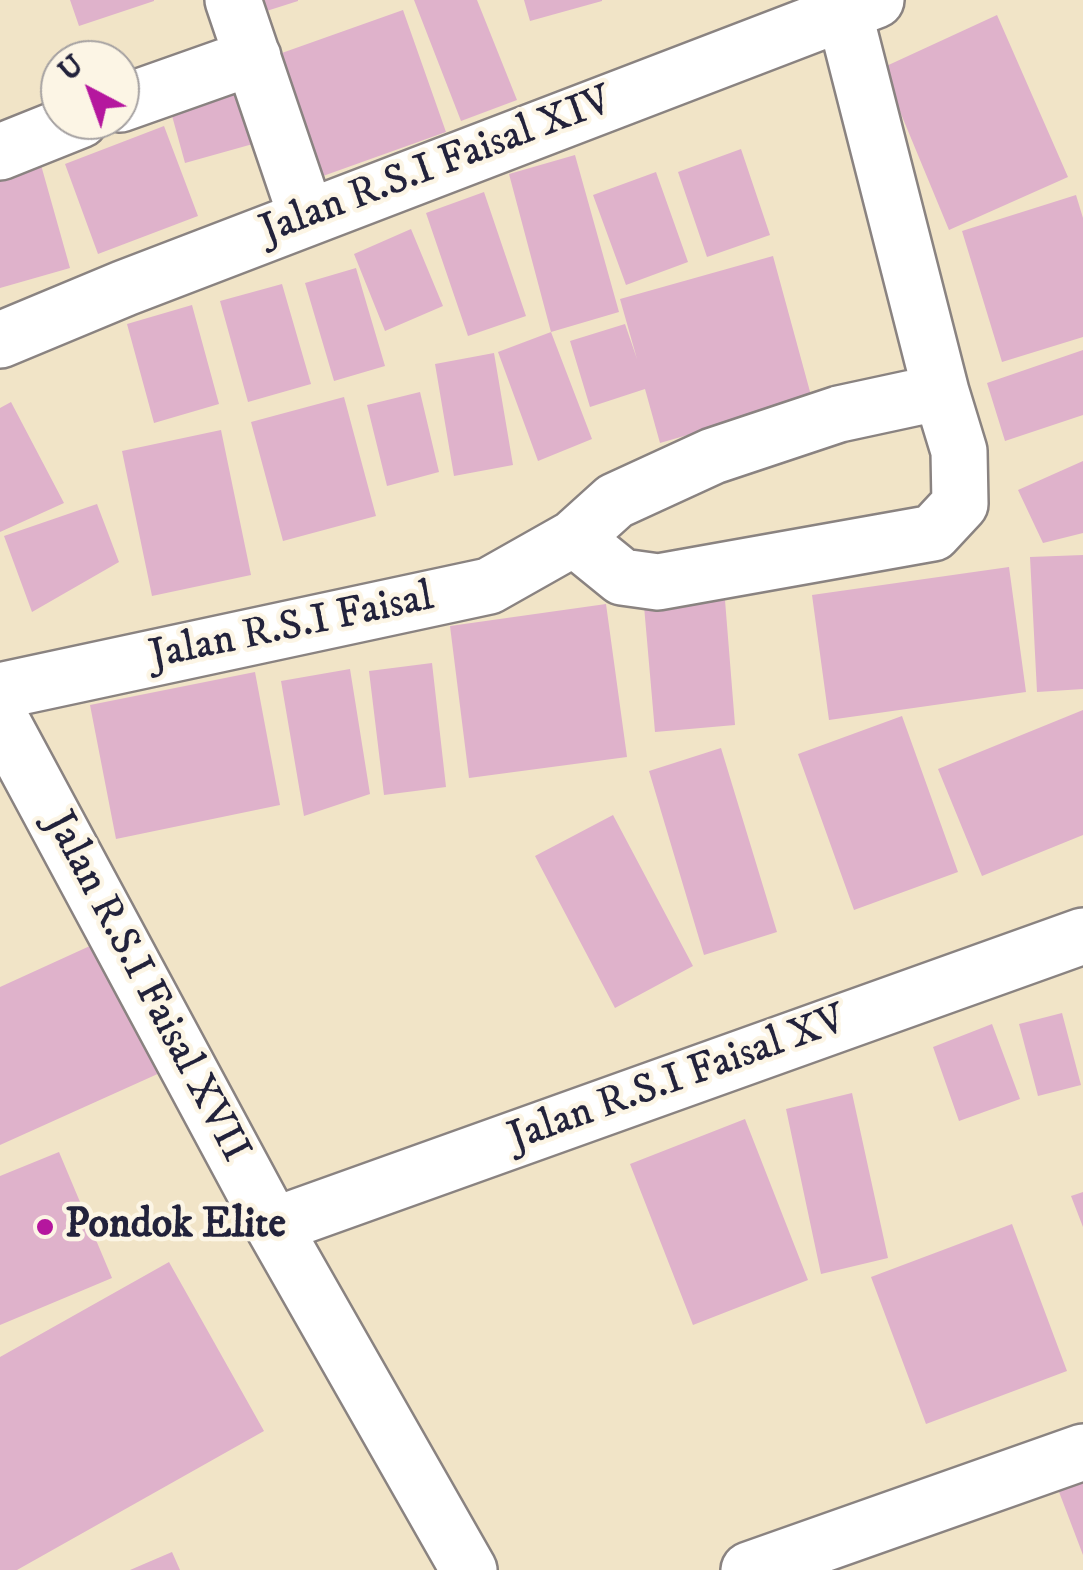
<!DOCTYPE html>
<style>
body{margin:0}
#map{position:relative;width:1083px;height:1570px;overflow:hidden;background:#f1e4c7;font-family:"IM FELL DW Pica",serif}
canvas{display:block}
.north{position:absolute;left:40px;top:40px;width:100px;height:100px;box-sizing:border-box;background:#fcf5e5;border:2px solid #a5a1a1;border-radius:50%;rotate:319deg;font-size:28px;font-weight:700;line-height:40px;text-align:center;color:#22223b}
.north::after{content:'';display:block;margin:auto;width:35px;height:45px;background:#b5179e;clip-path:polygon(50% 0,100% 100%,50% 72%,0 100%)}
</style>
<div id="map">
<canvas width="1083" height="1570"></canvas>
<div class="north">U</div>
</div>
<script>
const c = document.querySelector('canvas').getContext('2d');
c.lineJoin = 'round';
function fill(path, color) {
  c.fillStyle = color;
  c.fill(path, 'evenodd');
}
function strokePath(path, color, width, dash) {
  c.strokeStyle = color;
  c.lineWidth = width;
  c.lineCap = dash ? 'butt' : 'round';
  c.setLineDash(dash || []);
  c.stroke(path);
}
function drawText(font, color, halo, rows, align = 'center') {
  c.font = font + ' "IM FELL DW Pica",serif';
  c.lineWidth = 9;
  c.setLineDash([]);
  c.textBaseline = 'middle';
  c.strokeStyle = halo;
  c.fillStyle = color;
  for (const [text, x, y, turn = 0] of rows) {
    c.save();
    c.translate(x, y);
    c.rotate((+turn || 0) * Math.PI / 180);
    c.textAlign = isNaN(turn) ? turn : align;
    if (halo) c.strokeText(text, 0, 0);
    c.fillText(text, 0, 0);
    c.restore();
  }
}
const building = new Path2D(`
 M70,0H154V1L79,26Z
 M249,0H298V1L254,15Z
 M414,0H477L517,100L461,121Z
 M524,0H602V1L530,21Z
 M403,10L446,132L323,176L279,54Z
 M997,15L1068,177L949,230L882,68Z
 M246,91L260,142L185,163L171,112Z
 M164,126L198,216L98,254L65,164Z
 M741,149L770,235L707,257L678,172Z
 M575,155L619,312L551,332L509,174Z
 M41,165L70,268L0,288V177Z
 M656,172L688,262L626,285L593,195Z
 M484,192L526,316L468,336L426,213Z
 M1076,195L1083,218V337L1002,362L962,231Z
 M411,229L443,306L385,331L354,254Z
 M773,256L812,399L660,443L645,389L590,407L570,341L625,324L637,359L620,299Z
 M356,268L385,366L334,381L305,283Z
 M282,284L311,384L248,402L220,301Z
 M192,305L219,404L154,423L127,324Z
 M551,332L592,439L538,461L498,352Z
 M1083,350V415L1005,441L987,383Z
 M494,353L513,465L454,476L435,364Z
 M420,392L439,472L387,486L367,405Z
 M344,397L376,516L283,541L251,422Z
 M11,402L64,503L0,532V408Z
 M221,430L251,575L152,596L122,451Z
 M1083,461V533L1043,543L1018,490Z
 M97,504L119,562L32,612L4,536Z
 M1083,555V689L1037,692L1030,557Z
 M1009,567L1026,692L829,720L812,595Z
 M725,600L735,725L655,732L644,606Z
 M606,604L627,757L469,778L450,626Z
 M432,663L446,787L384,795L369,671Z
 M350,669L370,794L304,816L281,681Z
 M255,672L280,805L116,839L90,705Z
 M1083,710V835L982,876L938,769Z
 M902,716L958,872L854,910L798,754Z
 M721,748L777,932L704,955L649,771Z
 M613,815L693,966L615,1008L535,856Z
 M103,940L162,1072L0,1145V987Z
 M1062,1013L1081,1085L1038,1096L1019,1024Z
 M992,1024L1020,1099L959,1121L933,1047Z
 M852,1093L888,1258L821,1274L786,1109Z
 M745,1119L808,1280L693,1325L630,1164Z
 M59,1152L112,1278L0,1325V1176Z
 M1083,1192V1227L1071,1196Z
 M1012,1224L1067,1371L926,1424L871,1277Z
 M169,1262L264,1431L17,1570H0V1357Z
 M1083,1473V1555L1056,1484Z
 M172,1552L180,1570H130Z`);
const minor = new Path2D(`
 M233,0L307,218
 M120,104L253,57
 M0,152L80,120
 M0,340L125,288L876,0
 M574,538L615,501L713,456L839,414L941,392
 M0,691L489,586L574,538L622,577L658,582L933,533L960,504L959,451L941,392L844,12
 M0,718L273,1226L469,1570
 M273,1226L1083,936
 M749,1570L1083,1452`);
const markers = [
 [45,1227,10,"#b5179e"]
];
const streetNames = [
 ["Jalan R.S.I Faisal XIV",437,168,-21],
 ["Jalan R.S.I Faisal",292,629,-12],
 ["Jalan R.S.I Faisal XVII",145,988,62],
 ["Jalan R.S.I Faisal XV",678,1081,-20]
];
const poiNames = [
 ["Pondok Elite",65,1227]
];
fill(building, '#dfb2cb');
strokePath(minor, '#8a8381', 60);
strokePath(minor, '#fff', 55);
for (const [x, y, r, color] of markers) {
  const dot = new Path2D();
  dot.arc(x, y, r, 0, 2 * Math.PI);
  c.fillStyle = color;
  c.fill(dot);
  strokePath(dot, '#fcf5e5', 4);
}
drawText('42px', '#22223b', '#fcf5e5', streetNames);
drawText('bold 42px', '#22223b', '#fcf5e5', poiNames, 'left');
</script>
